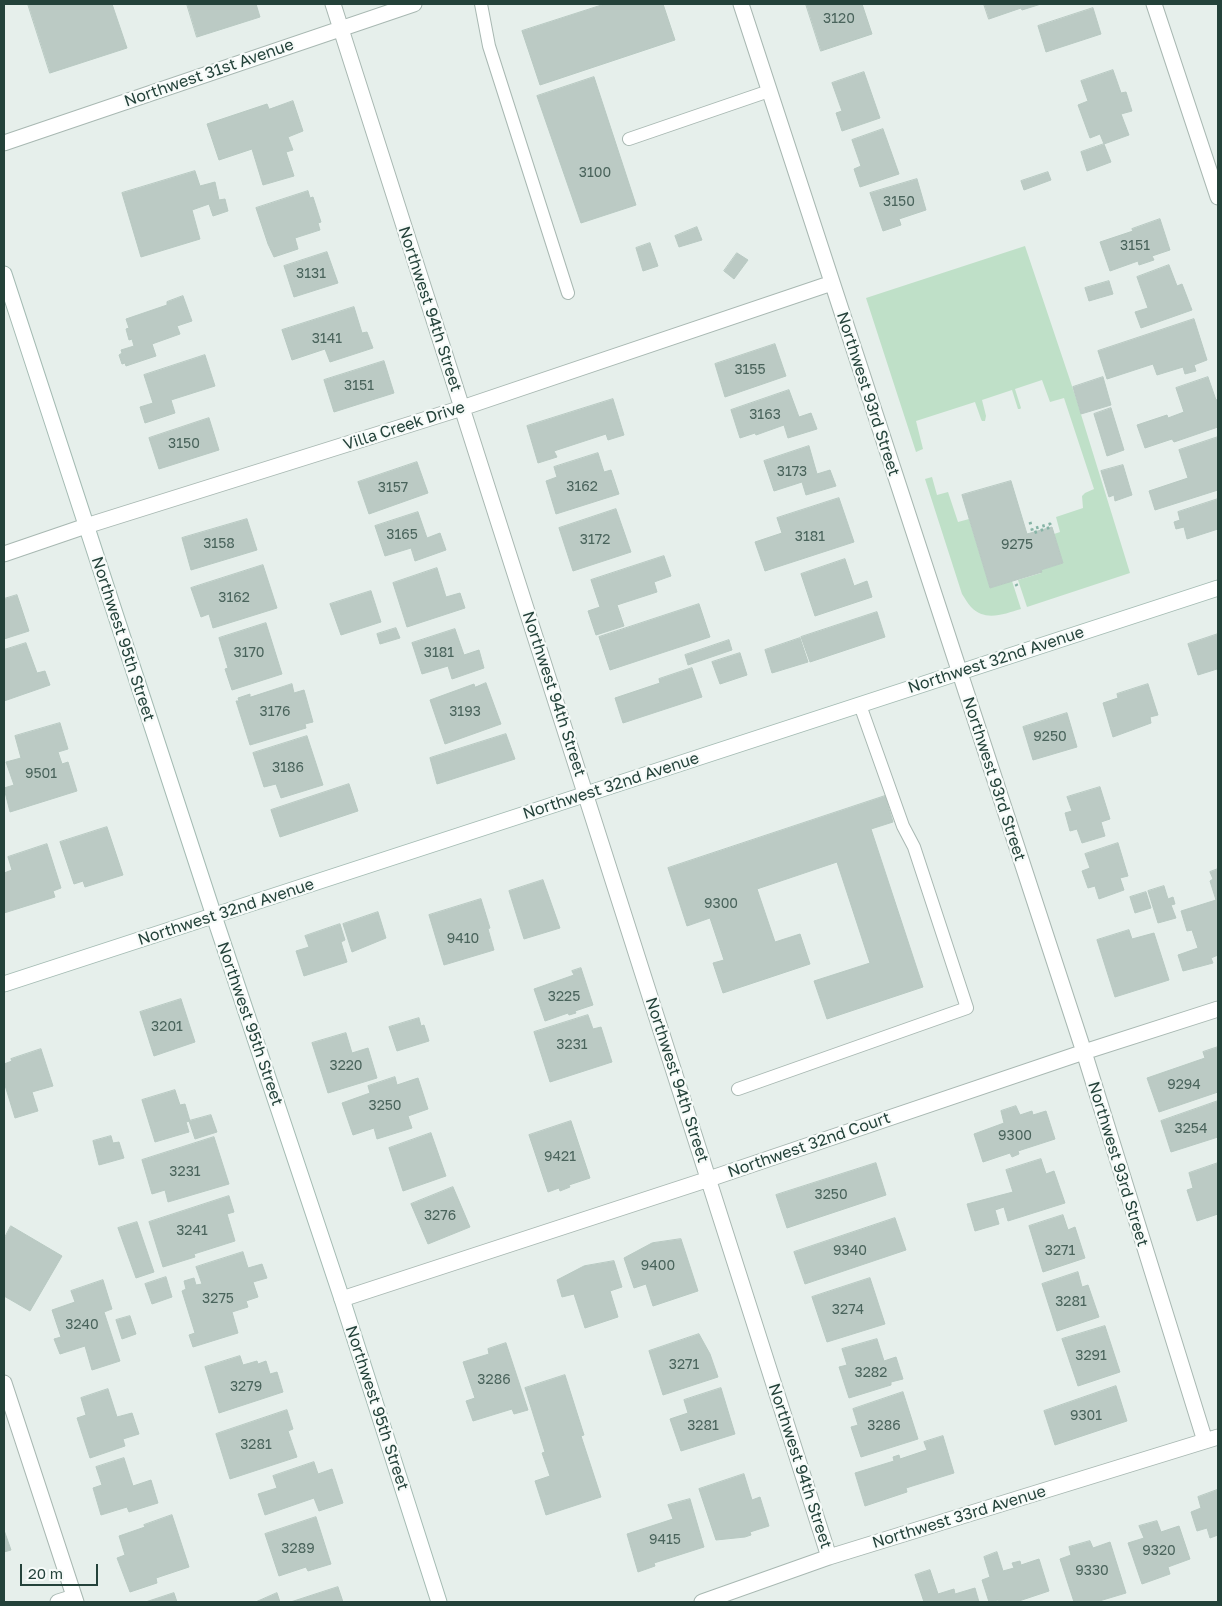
<!DOCTYPE html>
<style>
body{margin:0}
#map{position:relative;width:1222px;height:1606px;overflow:hidden;background:#e6efeb;font-family:"Golos Text",sans-serif}
canvas{display:block}
.frame{position:absolute;inset:0;border:5px solid #24423a;pointer-events:none}
.scale{position:absolute;left:20px;top:1564px;width:78px;height:22px;box-sizing:border-box;border:2px solid #24423a;border-top:0;padding-left:6px;font-size:15px;line-height:18px;white-space:nowrap;color:#24423a;-webkit-text-stroke:4px #f7fbf9;paint-order:stroke}
</style>
<div id="map">
<canvas width="1222" height="1606"></canvas>
<div class="frame"></div>
<div class="scale">20 m</div>
</div>
<script>
const c = document.querySelector('canvas').getContext('2d');
c.lineJoin = 'round';
function fill(path, color) {
  c.fillStyle = color;
  c.fill(path, 'evenodd');
}
function strokePath(path, color, width, dash) {
  c.strokeStyle = color;
  c.lineWidth = width;
  c.lineCap = dash ? 'butt' : 'round';
  c.setLineDash(dash || []);
  c.stroke(path);
}
function drawText(font, color, halo, rows, align = 'center') {
  c.font = font + ' "Golos Text",sans-serif';
  c.lineWidth = 4.5;
  c.setLineDash([]);
  c.textBaseline = 'middle';
  c.strokeStyle = halo;
  c.fillStyle = color;
  for (const [text, x, y, turn = 0] of rows) {
    c.save();
    c.translate(x, y);
    c.rotate((+turn || 0) * Math.PI / 180);
    c.textAlign = isNaN(turn) ? turn : align;
    if (halo) c.strokeText(text, 0, 0);
    c.fillText(text, 0, 0);
    c.restore();
  }
}
const green = new Path2D(`
 M1025,246L1075,395L1130,573L1027,607L1018,580L1041,573V570L1063,563L1054,534L1060,532L1056,517L1083,508L1082,496L1085,493L1094,489L1064,398L1050,402L1042,380L1015,389L1021,408L1020,409H1018L1012,390L982,400L986,416L985,421H982L981,419L975,402L916,421L923,449L916,452L866,298Z
 M932,477L937,495L948,492L958,522L969,519L990,588L1012,581L1021,609C1004,614 985,622 971,607C967,603 965,598 962,594L925,479Z`);
const building = new Path2D(`
 M28,4H112L127,48L50,73Z
 M187,4H256L260,17L197,37Z
 M605,4H663L675,40L540,85L522,31Z
 M806,4H862L872,34L821,51Z
 M984,4H1041L1022,10L1021,8L989,19Z
 M1093,8L1101,34L1046,52L1038,26Z
 M1113,70L1121,93L1126,92L1132,111L1121,114L1129,135L1104,144L1100,134L1090,138L1078,105L1088,101L1081,81Z
 M864,72L880,118L842,131L836,113L842,111L832,83Z
 M594,77L636,205L581,223L537,96Z
 M293,101L303,131L288,137L293,150L286,152L294,176L263,185L252,149L219,160L207,124L267,104L269,109Z
 M883,129L899,174L860,187L854,169L861,166L852,140Z
 M1104,144L1111,162L1087,171L1081,152Z
 M195,171L200,186L215,182L219,200L225,199L228,211L213,216L209,204L192,210L200,239L141,257L122,193Z
 M1048,172L1051,180L1024,190L1021,181Z
 M917,179L926,210L899,219L901,225L883,231L870,193Z
 M308,191L310,198L313,197L321,222L318,223L320,230L295,238L298,249L274,257L268,244L256,208Z
 M1160,219L1170,250L1152,256L1154,260L1139,265L1138,261L1110,271L1100,242L1133,231L1132,229Z
 M697,227L702,240L679,247L675,236Z
 M650,243L658,266L643,271L636,248Z
 M327,252L338,283L294,297L284,266Z
 M737,253L748,260L734,279L724,271Z
 M1169,265L1177,286L1182,284L1192,310L1141,328L1135,312L1148,308L1137,277Z
 M1109,281L1113,294L1089,301L1085,288Z
 M183,296L192,321L177,326L180,334L152,344L156,356L126,366L125,363L122,364L119,355L122,353L121,350L134,346L132,339L129,340L126,329L129,328L126,319L167,305V302Z
 M354,307L362,333L367,332L373,348L330,362L325,349L292,360L282,330Z
 M1194,319L1207,360L1194,365L1196,371L1185,374L1183,367L1157,375L1153,364L1107,379L1098,351Z
 M775,344L786,376L725,397L715,364Z
 M205,355L215,386L171,400L175,413L145,423L140,407L153,403L144,375Z
 M384,361L394,393L334,412L324,380Z
 M1103,377L1111,405L1081,414L1073,387Z
 M1208,377L1216,400L1218,399V427L1174,442L1172,439L1145,448L1137,425L1167,415L1168,418L1184,412L1176,388Z
 M789,390L799,417L811,413L817,429L788,438L784,425L756,435L755,433L740,438L731,410Z
 M613,399L624,435L608,440L606,434L554,451L557,457L538,463L527,426Z
 M1111,408L1124,450L1107,456L1094,414Z
 M209,418L219,450L159,469L149,438Z
 M1218,437V490L1155,510L1149,491L1188,478L1179,450Z
 M809,446L817,474L830,470L836,486L806,495L802,482L774,491L764,461Z
 M598,453L604,472L611,470L619,494L556,514L546,481L557,477L554,467Z
 M417,462L428,493L369,514L358,482Z
 M1123,465L1132,495L1115,501L1114,495L1109,497L1101,471Z
 M1011,481L1027,534L1052,527L1063,563L1041,570L1042,572L990,588L962,495Z
 M839,498L854,542L765,571L755,542L782,533L777,518Z
 M1218,499V529L1187,539L1184,527L1176,529L1174,522L1180,520L1178,512Z
 M616,509L631,552L573,571L559,528Z
 M418,512L427,538L440,533L446,550L415,561L411,548L385,556L375,526Z
 M247,519L257,550L191,570L182,538Z
 M664,556L671,576L654,582L657,592L617,605L624,626L596,635L588,611L600,607L591,580Z
 M845,559L854,586L867,581L872,597L815,616L801,574Z
 M263,565L277,608L213,628L209,614L201,617L191,588Z
 M437,568L446,597L460,593L465,608L407,627L393,583Z
 M371,591L381,622L341,635L330,604Z
 M17,595L29,631L4,639V599Z
 M699,604L710,637L610,670L599,637Z
 M877,612L885,637L810,662L801,637Z
 M266,623L282,674L232,690L225,669L228,668L219,638Z
 M396,628L400,638L380,644L377,634Z
 M455,629L464,655L479,650L484,668L452,679L448,666L422,674L412,643Z
 M1218,634V673L1217,669L1198,675L1188,644Z
 M800,638L808,662L772,673L765,650Z
 M729,640L732,650L688,665L685,655Z
 M26,643L37,673L45,671L50,685L4,701V650Z
 M740,653L747,675L720,684L712,662Z
 M692,668L702,697L623,723L615,698L660,683L659,679Z
 M486,683L501,724L445,744L430,700L474,684L475,687Z
 M292,684L294,693L304,690L313,722L305,724L306,728L250,745L236,701H239L238,698L250,694V697Z
 M1148,684L1158,715L1150,717L1151,723L1113,737L1103,703L1118,698L1117,694Z
 M1067,713L1077,747L1033,760L1023,727Z
 M60,723L68,749L58,752L62,764L68,762L77,791L10,812L4,788L14,785L6,762L21,758L15,736Z
 M506,734L515,759L437,784L430,758Z
 M307,736L323,785L281,798L276,784L264,787L253,753Z
 M349,784L358,811L280,837L271,810Z
 M1100,787L1110,819L1101,822L1105,836L1082,843L1077,829L1070,831L1065,813L1072,811L1067,797Z
 M885,796L893,822L871,829L923,987L827,1019L814,981L870,963L837,862L757,889L775,942L800,934L810,964L723,993L713,963L724,960L710,918L687,926L668,868Z
 M107,827L123,875L85,887L83,881L74,884L60,842Z
 M1118,843L1128,876L1120,878L1124,890L1099,899L1095,886L1088,888L1082,871L1090,868L1085,854Z
 M47,844L61,888L53,891L55,897L4,913V873L12,870L8,857Z
 M1218,869V955L1211,958L1213,963L1183,971L1178,955L1198,948L1192,930L1187,931L1181,911L1216,900L1210,881L1213,879L1210,872Z
 M543,880L560,928L524,939L509,891Z
 M1164,886L1168,899L1173,897L1175,904L1171,905L1176,918L1158,923L1148,891Z
 M1146,892L1151,908L1135,913L1130,897Z
 M481,899L490,928L488,929L494,950L444,965L429,915Z
 M378,912L386,938L352,952L343,924Z
 M340,924L345,940L341,942L347,962L304,976L296,951L309,947L305,936Z
 M1129,930L1132,939L1154,933L1169,980L1115,997L1097,940Z
 M581,968L593,1005L575,1011L576,1013L569,1015L568,1013L545,1021L534,989L574,975L572,971Z
 M181,999L195,1042L154,1056L140,1012Z
 M588,1015L593,1029L601,1027L612,1062L550,1082L534,1032Z
 M419,1018L421,1026L424,1025L429,1041L397,1051L389,1027Z
 M346,1033L352,1053L368,1048L377,1078L328,1093L312,1043Z
 M1218,1047V1092L1159,1112L1147,1078L1205,1058L1203,1052Z
 M41,1049L53,1086L32,1092L38,1111L15,1118L4,1082V1064L12,1061L11,1059Z
 M395,1077L397,1085L418,1078L428,1109L408,1116L412,1128L377,1139L374,1128L353,1135L342,1103L370,1093L368,1086Z
 M175,1090L180,1105L185,1104L190,1121L186,1122L189,1132L155,1142L142,1100Z
 M1218,1101V1137L1171,1152L1161,1121Z
 M1016,1106L1020,1115L1032,1111L1033,1115L1046,1111L1055,1139L1018,1151L1019,1154L1012,1157L1010,1153L983,1162L974,1134L1004,1123L1001,1111Z
 M211,1115L217,1132L195,1139L189,1121Z
 M571,1121L590,1178L569,1185L570,1187L560,1191L559,1188L548,1192L529,1135Z
 M431,1133L446,1176L403,1191L389,1148Z
 M111,1136L113,1143L119,1142L124,1158L99,1165L93,1141Z
 M214,1137L229,1184L168,1202L165,1190L152,1194L142,1160Z
 M1041,1159L1046,1174L1054,1171L1065,1203L1008,1221L1004,1207L995,1210L999,1224L975,1231L967,1204L1013,1192L1006,1170Z
 M876,1163L886,1195L787,1228L776,1195Z
 M1218,1163V1214L1197,1221L1187,1190L1193,1188L1189,1173Z
 M453,1187L470,1227L428,1244L411,1204Z
 M229,1196L234,1212L227,1214L235,1241L194,1254L195,1257L163,1267L149,1222Z
 M1063,1215L1068,1230L1075,1227L1085,1258L1043,1272L1029,1226Z
 M895,1218L906,1250L805,1284L794,1252Z
 M137,1222L154,1272L136,1278L118,1228Z
 M11,1226L62,1256L30,1311L4,1296V1239Z
 M681,1239L698,1291L653,1306L646,1284L634,1288L624,1258L652,1243Z
 M243,1252L248,1268L262,1264L267,1278L253,1282L258,1297L246,1301L248,1307L232,1312L238,1333L193,1347L189,1335L195,1333L182,1291L186,1289L184,1281L194,1278L196,1285L202,1284L196,1267Z
 M614,1261L622,1287L610,1291L618,1317L585,1328L574,1294L562,1297L557,1280L584,1266Z
 M1078,1272L1082,1287L1088,1285L1099,1317L1057,1331L1042,1284Z
 M166,1277L172,1297L152,1304L145,1284Z
 M870,1278L885,1324L827,1342L812,1297Z
 M103,1280L112,1309L104,1312L120,1361L92,1370L85,1346L60,1354L54,1339L61,1337L52,1310L75,1302L71,1291Z
 M130,1316L136,1334L122,1339L116,1320Z
 M1105,1326L1120,1372L1078,1386L1062,1339Z
 M699,1334L710,1354L718,1377L663,1395L649,1351Z
 M877,1339L884,1361L896,1357L903,1379L891,1382V1385L849,1398L839,1367L847,1365L842,1349Z
 M506,1343L528,1410L514,1414L512,1409L473,1421L466,1401L475,1398L463,1362L489,1354L488,1349Z
 M240,1356L243,1365L257,1361L258,1364L266,1361L270,1374L277,1372L283,1392L219,1413L205,1367Z
 M565,1375L584,1435L581,1436L601,1497L546,1515L535,1481L550,1476L542,1453L545,1452L525,1388Z
 M1116,1386L1127,1421L1055,1445L1044,1411Z
 M721,1388L735,1434L681,1451L670,1419L688,1413L684,1400Z
 M108,1389L117,1417L132,1413L139,1434L123,1439L125,1446L90,1458L77,1418L86,1415L81,1398Z
 M903,1392L918,1439L861,1457L851,1427L858,1425L853,1409Z
 M287,1410L293,1429L288,1431L297,1457L230,1479L216,1434Z
 M943,1436L954,1473L906,1488L907,1492L865,1506L855,1473L894,1461L893,1457L899,1455L900,1459L927,1450L924,1442Z
 M124,1458L133,1486L151,1480L158,1503L129,1512L127,1507L101,1515L93,1488L102,1485L96,1467Z
 M314,1462L318,1474L332,1469L343,1503L319,1511L314,1498L265,1515L258,1494L277,1488L273,1476Z
 M744,1474L752,1500L760,1497L769,1526L750,1532L751,1535L745,1537L716,1540L699,1489Z
 M1217,1490L1218,1535L1210,1538L1207,1528L1197,1531L1191,1512L1201,1508L1198,1497Z
 M690,1499L704,1547L654,1563L655,1566L638,1572L627,1534L673,1519L668,1505Z
 M172,1515L189,1567L156,1578L157,1583L130,1592L117,1558L125,1555L119,1536L145,1527L144,1525Z
 M316,1517L331,1564L308,1571L306,1567L279,1576L265,1534Z
 M1157,1521L1161,1532L1179,1526L1190,1559L1168,1567L1170,1574L1142,1584L1128,1543L1144,1538L1139,1526Z
 M4,1530L11,1550L4,1552Z
 M1090,1541L1093,1548L1110,1542L1126,1593L1096,1602H1074L1060,1559L1071,1555L1069,1547Z
 M997,1552L1003,1571L1014,1568L1012,1563L1020,1561L1021,1565L1039,1559L1049,1591L1016,1602H999L998,1600L989,1602L982,1580L990,1577L984,1557Z
 M930,1570L938,1594L954,1589L955,1594L975,1588L979,1602H924L915,1575Z
 M338,1587L343,1602H291Z
 M174,1593L177,1602H146Z
 M277,1593L280,1602H256Z`);
const path = new Path2D(`
 M1030,522L1033,533L1051,527L1050,524L1032,529
 M1016,584L1017,586`);
const lane = new Path2D(`
 M481,4L489,46L568,293
 M629,139L769,91
 M738,1089L967,1008L914,847L903,826L860,705`);
const street = new Path2D(`
 M333,4L829,1557
 M741,4L1084,1052L1205,1441
 M1154,4L1218,197
 M4,143L414,4
 M4,554L86,526L462,408L832,283
 M342,1299L709,1179L1084,1052L1218,1009
 M4,1383L76,1602
 M58,1602L74,1597
 M702,1602L829,1557L1218,1437`);
const secondary = new Path2D(`
 M4,274L214,916L342,1299L439,1602
 M4,984L1218,588`);
const numberNames = [
 ["3120",839,19],
 ["3100",595,173],
 ["3150",899,202],
 ["3151",1135,246],
 ["3131",311,274],
 ["3141",327,339],
 ["3155",750,370],
 ["3151",359,386],
 ["3163",765,415],
 ["3150",184,444],
 ["3173",792,472],
 ["3162",582,487],
 ["3157",393,488],
 ["3165",402,535],
 ["3181",810,537],
 ["3172",595,540],
 ["3158",219,544],
 ["9275",1017,545],
 ["3162",234,598],
 ["3170",249,653],
 ["3181",439,653],
 ["3176",275,712],
 ["3193",465,712],
 ["9250",1050,737],
 ["3186",288,768],
 ["9501",41,774],
 ["9300",721,904],
 ["9410",463,939],
 ["3225",564,997],
 ["3201",167,1027],
 ["3231",572,1045],
 ["3220",346,1066],
 ["9294",1184,1085],
 ["3250",385,1106],
 ["3254",1191,1129],
 ["9300",1015,1136],
 ["9421",560,1157],
 ["3231",185,1172],
 ["3250",831,1195],
 ["3276",440,1216],
 ["3241",192,1231],
 ["9340",850,1251],
 ["3271",1060,1251],
 ["9400",658,1266],
 ["3275",218,1299],
 ["3281",1071,1302],
 ["3274",848,1310],
 ["3240",82,1325],
 ["3291",1091,1356],
 ["3271",684,1365],
 ["3282",871,1373],
 ["3286",494,1380],
 ["3279",246,1387],
 ["9301",1086,1416],
 ["3281",703,1426],
 ["3286",884,1426],
 ["3281",256,1445],
 ["9415",665,1540],
 ["3289",298,1549],
 ["9320",1159,1551],
 ["9330",1092,1571]
];
const streetNames = [
 ["Northwest 31st Avenue",209,73,-19],
 ["Northwest 94th Street",430,309,72],
 ["Northwest 93rd Street",868,394,72],
 ["Villa Creek Drive",404,426,-18],
 ["Northwest 95th Street",123,639,72],
 ["Northwest 32nd Avenue",996,660,-18],
 ["Northwest 94th Street",554,694,72],
 ["Northwest 93rd Street",994,779,72],
 ["Northwest 32nd Avenue",611,786,-18],
 ["Northwest 32nd Avenue",226,912,-18],
 ["Northwest 95th Street",250,1024,71],
 ["Northwest 94th Street",677,1080,72],
 ["Northwest 32nd Court",809,1145,-19],
 ["Northwest 93rd Street",1118,1164,73],
 ["Northwest 95th Street",377,1408,72],
 ["Northwest 94th Street",800,1466,72],
 ["Northwest 33rd Avenue",959,1517,-17]
];
fill(green, '#bfe0c8');
fill(building, '#bbcac4');
strokePath(building, '#b8c9c2', 1);
strokePath(lane, '#a8b8b2', 14);
strokePath(street, '#a8b8b2', 17);
strokePath(secondary, '#a4bbb3', 17);
strokePath(path, '#86b3a5', 3, [2.5, 4]);
strokePath(lane, '#fff', 12);
strokePath(street, '#fff', 15);
strokePath(secondary, '#fff', 15);
drawText('14px', '#4a645c', null, numberNames);
drawText('16px', '#24423a', '#f7fbf9', streetNames);
</script>
